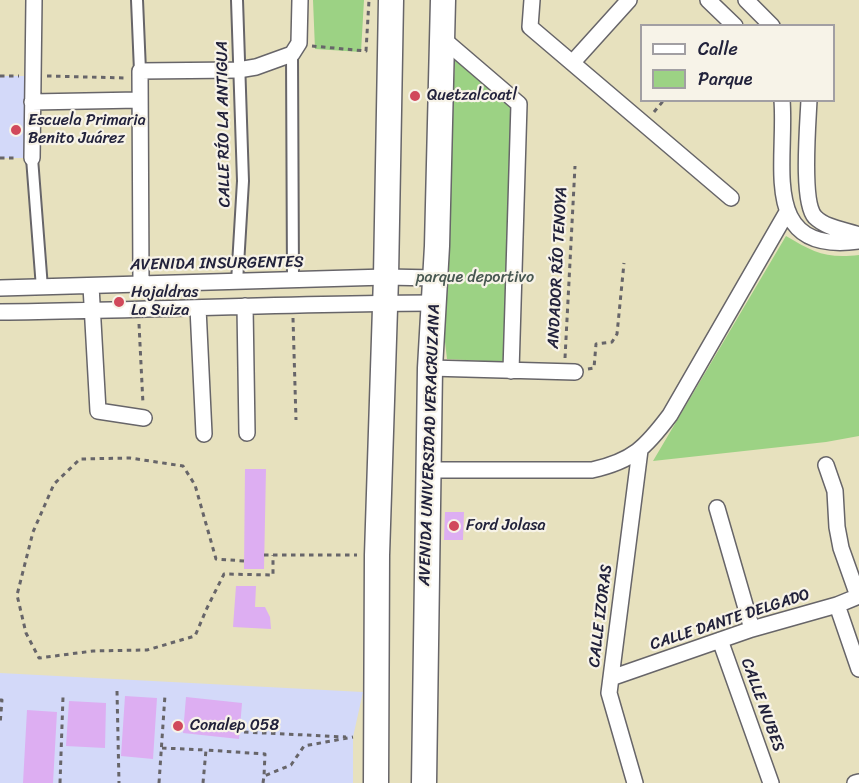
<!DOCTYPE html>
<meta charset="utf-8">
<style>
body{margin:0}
#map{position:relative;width:859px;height:783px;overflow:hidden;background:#e7e1be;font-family:Sriracha,sans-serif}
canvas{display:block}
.legend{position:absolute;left:640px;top:24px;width:195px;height:78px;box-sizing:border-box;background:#f7f3e8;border:2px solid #a29fa3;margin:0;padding:8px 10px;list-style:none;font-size:18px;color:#22223b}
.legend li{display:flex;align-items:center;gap:12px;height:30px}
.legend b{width:30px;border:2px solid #a29fa3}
</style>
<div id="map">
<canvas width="859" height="783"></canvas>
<ul class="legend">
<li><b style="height:8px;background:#fff"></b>Calle</li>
<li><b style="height:16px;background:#9cd284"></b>Parque</li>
</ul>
</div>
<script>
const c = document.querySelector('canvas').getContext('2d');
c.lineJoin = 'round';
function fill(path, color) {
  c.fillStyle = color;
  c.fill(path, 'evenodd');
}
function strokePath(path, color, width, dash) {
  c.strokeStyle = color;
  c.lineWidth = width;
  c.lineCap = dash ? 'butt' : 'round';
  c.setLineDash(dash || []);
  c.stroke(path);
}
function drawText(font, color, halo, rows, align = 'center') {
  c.font = font + ' Sriracha,sans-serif';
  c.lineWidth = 4.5;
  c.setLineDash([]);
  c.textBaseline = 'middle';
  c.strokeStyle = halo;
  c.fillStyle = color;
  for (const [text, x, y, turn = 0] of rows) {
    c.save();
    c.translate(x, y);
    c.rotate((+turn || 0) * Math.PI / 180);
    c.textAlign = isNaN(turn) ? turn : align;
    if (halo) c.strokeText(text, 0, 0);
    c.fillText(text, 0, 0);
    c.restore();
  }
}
const built = new Path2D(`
 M0,76H32V158H0Z
 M0,673L363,692L353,737V783H0Z`);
const green = new Path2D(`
 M313,0H364L361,52L315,49Z
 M455,60L491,85L515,105L503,362L447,359L442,316Z
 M786,236C813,252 826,259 859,255V436L826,442L653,461Z`);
const building = new Path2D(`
 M245,469H266L264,569H244Z
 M445,512H464L463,540H444Z
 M236,586H256L255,607H265L270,617L271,629L233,627Z
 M125,696L157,698L153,759L121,756Z
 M186,697L242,703L239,739L183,733Z
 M69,701L106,703L105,748L66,746Z
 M27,710L57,712L53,783H23Z`);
const path = new Path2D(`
 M312,46L366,51L369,0
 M0,76H19
 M47,76L127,78
 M654,112L664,100
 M0,158H18
 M293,318L296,420
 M139,324L143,404
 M565,358L575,166
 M588,369L594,368L596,344L612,342L617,334L624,263
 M264,555H357
 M244,561L216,559L195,485L183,466L130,458L80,459L54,484L33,532L17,595L26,633L39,658L93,651L147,650L195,636L207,608L224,574L273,575V555
 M117,691L119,783
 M0,700H2L0,725
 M244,732L346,737
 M162,748L206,750
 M60,783L63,697
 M159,783L165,695
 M203,783L206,750L265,754L264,776
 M263,783L264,776L291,765L304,746L353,737`);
const pedestrian = new Path2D(`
 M137,0L140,71
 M237,0L243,181L237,282
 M292,54L293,280
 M32,158L42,288`);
const minor = new Path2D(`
 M532,0L530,27L731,198
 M708,0L735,26
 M746,0L772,26
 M442,38L519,104L511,371
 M573,62L629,0
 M782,100C787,164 758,255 859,241
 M809,100C808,124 801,202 815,217C826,228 845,230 859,235
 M32,102L139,100
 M32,158L34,0
 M141,283L140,71L238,70L256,67L292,54L299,43L300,0
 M91,286L98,411L144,418
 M0,288L386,277L436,278
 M245,306L247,433
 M198,308L204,434
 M0,312C145,311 289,303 434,303
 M430,368L575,372
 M826,465L835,491L837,527L841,548L858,596
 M428,470H592C633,461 646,447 670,415L787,212
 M717,508L752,629
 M837,605L859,669
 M720,640L771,783
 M611,678L752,629L837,605L859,596
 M635,783L609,693L640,450
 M855,783L859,782`);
const primary = new Path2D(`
 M376,783L377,555L386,277L391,0
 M424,783L430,368L437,246L443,0`);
const markers = [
 [415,96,6,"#d1495b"],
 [16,130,6,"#d1495b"],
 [119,302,6,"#d1495b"],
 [454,526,6,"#d1495b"],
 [178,726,6,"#d1495b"]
];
const poiNames = [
 ["Quetzalcoatl",427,96],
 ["Escuela Primaria",28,121],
 ["Benito Juárez",28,139],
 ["Hojaldras",131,293],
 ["La Suiza",131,311],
 ["Ford Jolasa",466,526],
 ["Conalep 058",190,726]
];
const streetNames = [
 ["CALLE RÍO LA ANTIGUA",224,124,-91],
 ["AVENIDA INSURGENTES",217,264,-1],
 ["ANDADOR RÍO TENOYA",558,268,-87],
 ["AVENIDA UNIVERSIDAD VERACRUZANA",430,445,-88],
 ["CALLE IZORAS",601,616,-83],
 ["CALLE DANTE DELGADO",730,620,-18],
 ["CALLE NUBES",762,705,70]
];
const parkNames = [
 ["parque deportivo",475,278]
];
fill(built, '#d3d9f9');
fill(green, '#9cd284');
fill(building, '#ddaef2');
strokePath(pedestrian, '#676569', 14);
strokePath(minor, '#676569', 18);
strokePath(primary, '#676569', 27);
strokePath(path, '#676569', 3, [4.5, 4.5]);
strokePath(pedestrian, '#fff', 10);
strokePath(minor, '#fff', 15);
strokePath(primary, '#fff', 24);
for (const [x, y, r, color] of markers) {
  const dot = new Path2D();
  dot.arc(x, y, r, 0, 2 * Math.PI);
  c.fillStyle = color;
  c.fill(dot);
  strokePath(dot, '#f7f3e8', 2);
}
drawText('16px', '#22223b', '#f7f3e8', poiNames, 'left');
drawText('16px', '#22223b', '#f7f3e8', streetNames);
drawText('16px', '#475751', '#f7f3e8', parkNames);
</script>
